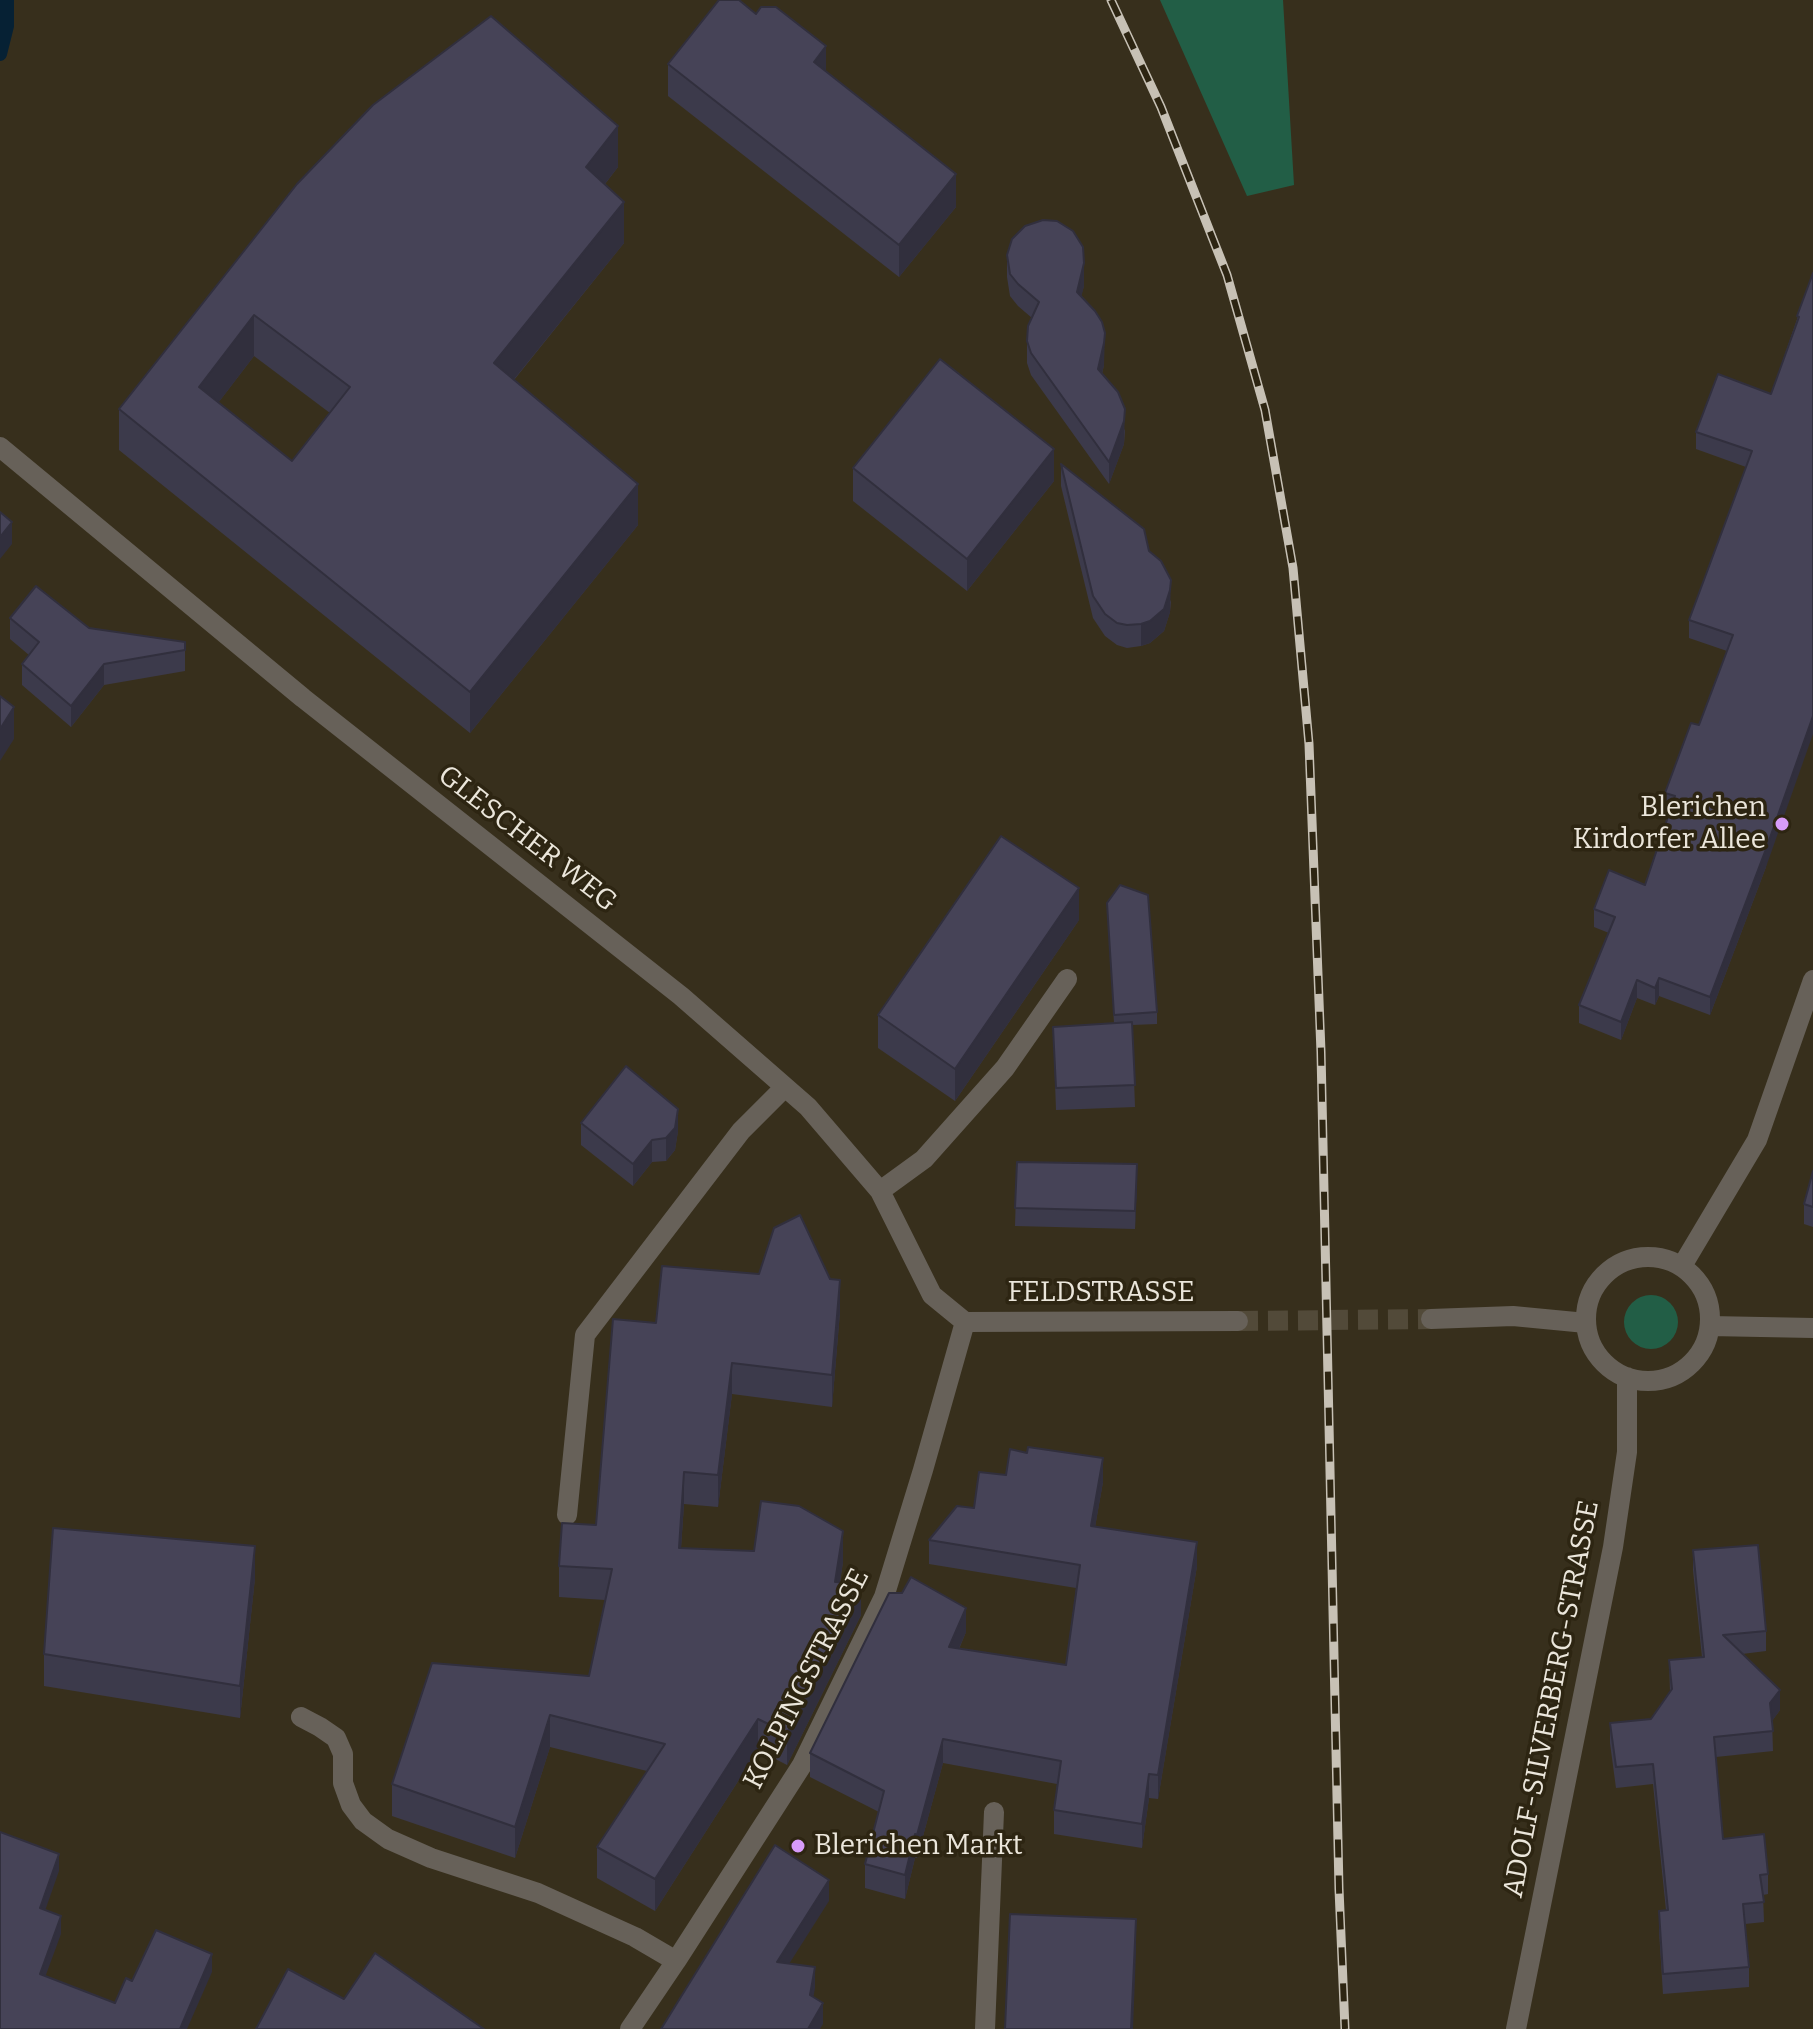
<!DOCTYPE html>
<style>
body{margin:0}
canvas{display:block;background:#372f1c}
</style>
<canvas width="1813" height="2029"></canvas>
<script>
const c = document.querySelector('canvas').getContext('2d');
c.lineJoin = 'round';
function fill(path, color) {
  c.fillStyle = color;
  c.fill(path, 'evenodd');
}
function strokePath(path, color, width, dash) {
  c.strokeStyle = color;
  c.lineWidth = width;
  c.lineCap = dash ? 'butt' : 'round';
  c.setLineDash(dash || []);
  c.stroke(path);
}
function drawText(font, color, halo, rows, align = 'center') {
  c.font = font + ' Bitter,serif';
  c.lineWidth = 7;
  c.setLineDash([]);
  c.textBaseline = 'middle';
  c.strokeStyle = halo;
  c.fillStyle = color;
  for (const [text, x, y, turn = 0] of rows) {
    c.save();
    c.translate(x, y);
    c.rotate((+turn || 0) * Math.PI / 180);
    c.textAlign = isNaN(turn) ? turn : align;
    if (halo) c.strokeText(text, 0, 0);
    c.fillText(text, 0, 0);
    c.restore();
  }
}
const green = new Path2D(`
 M1160,0H1283L1294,185L1247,196Z
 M1624 1322a27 27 0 1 1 54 0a27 27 0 1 1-54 0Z`);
const stream = new Path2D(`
 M0,54L7,26V0`);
const minorTunnel = new Path2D(`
 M1238,1321L1431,1319`);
const minor = new Path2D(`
 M0,447L303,698L681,996L808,1107L880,1191L932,1295L965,1322
 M880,1191L924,1159L1005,1068L1067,979
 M1586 1319a62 62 0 1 1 124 0a62 62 0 1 1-124 0Z
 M1682,1266L1757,1140L1813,980
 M1431,1319L1513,1316L1586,1323
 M965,1322L1238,1321
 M1710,1326L1813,1328
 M567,1515L585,1335L741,1131L785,1087
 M301,1717L320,1727L336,1738L343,1754V1783L351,1805L363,1821L388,1839L431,1858L538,1893L635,1937L676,1961
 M630,2029L676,1961L802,1765L884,1597L923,1470L965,1322
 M985,2029L994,1812
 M1516,2029L1613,1547L1627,1452V1377`);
const rail = new Path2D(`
 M1111,0L1161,107L1227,275L1265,410L1293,568L1309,744L1321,1052L1339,1889L1345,2029`);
const wall = new Path2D(`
 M668,64L826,71L956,207L899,277L668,96Z
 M618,167L605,184L624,243L514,380L638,525L470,733L119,450V409L297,184ZM254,356L330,413L292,461L218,403Z
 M1007,255L1084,286L1081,296L1104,365L1102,374L1125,431L1124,444L1109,484L1031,375L1027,363V341L1032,318L1018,306L1010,296L1007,277Z
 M1813,273L1766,867L1710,1015L1659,996L1655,1005L1637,998L1621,1040L1579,1023V1005L1609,933L1594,927V909L1645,885L1670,813L1665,811V793L1699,725L1727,651L1689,638V620L1746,467L1696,449V432L1771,394Z
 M1061,464L1149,551L1171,602L1170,612L1164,631L1150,643L1141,646L1127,648L1117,645L1105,636L1093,618L1061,486Z
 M853,468L1054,481L967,591L853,501Z
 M10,618L185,642V671L104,685L71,727L22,685V664L29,655L10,639Z
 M1107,903L1157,1012V1024L1132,1025L1135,1107L1056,1110L1053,1027L1114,1023Z
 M1079,920L955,1101L878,1048V1015Z
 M581,1123L678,1131L675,1150L666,1161L652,1162L633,1186L581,1145Z
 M1017,1162L1137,1182L1135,1229L1015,1226Z
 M1813,1171V1227L1804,1224V1204Z
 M759,1274L840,1312L832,1407L732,1394L718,1507L684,1504L681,1548L843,1562L840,1582L861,1615L787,1765L758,1750L655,1911L597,1878V1847L647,1771L550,1747L515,1858L392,1816V1784L589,1676L605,1600L559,1597V1566L596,1525L656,1323Z
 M1006,1475L1103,1482L1095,1527L1197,1566L1158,1799L1149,1798L1142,1848L1054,1834V1810L1057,1784L943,1763L917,1858H915L905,1899L865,1888V1864L879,1812L810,1777V1753L966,1632L959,1649L1066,1665L1076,1588L929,1564V1540L974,1508Z
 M1693,1550L1766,1631V1651L1742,1654L1780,1710L1772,1721L1773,1751L1716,1757L1723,1839L1768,1874V1894L1763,1895L1764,1922L1745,1924L1749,1967V1987L1663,1994L1659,1931V1911L1666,1910L1653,1784L1616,1788L1610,1743V1723L1651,1719L1670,1692L1669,1660L1702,1657L1693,1570Z
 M255,1578L240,1718L44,1686V1654Z`);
const shadedWall = new Path2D(`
 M826,46V79L814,62Z
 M618,126V167L586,208V167Z
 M956,174V207L899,277V245Z
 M624,202V243L494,404V363Z
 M1084,263V286L1077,314V292Z
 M254,315V356L199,428V387Z
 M1105,333L1104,365L1098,391V369Z
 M1125,409L1124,444L1109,484V462Z
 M1054,449V481L967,591V559Z
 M638,484V525L470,733V692Z
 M12,522V544L0,559V537Z
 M1171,580L1170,612L1164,631L1150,643L1141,646V624Z
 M104,664V685L71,727V706Z
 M14,707V739L0,761V729Z
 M1813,716V734L1766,867L1710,1015V997Z
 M1079,888V920L955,1101V1069Z
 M1659,978V996L1655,1005V988Z
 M1637,980V998L1621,1040V1022Z
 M678,1109V1131L675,1150L666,1161V1138Z
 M652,1140V1162L633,1186V1164Z
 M1137,1164V1182L1135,1229V1211Z
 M840,1280V1312L832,1407V1375Z
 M732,1363V1394L718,1507V1475Z
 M1103,1458V1482L1091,1550V1526Z
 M684,1472V1504L679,1579V1548Z
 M843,1531V1562L835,1613V1582Z
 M1197,1542V1566L1158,1799V1775Z
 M255,1546V1578L240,1718V1686Z
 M861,1583V1615L787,1765V1733Z
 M966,1608V1632L949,1671V1647Z
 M1780,1690V1710L1770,1724V1703Z
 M550,1715V1747L515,1858V1827Z
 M758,1719V1750L655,1911V1879Z
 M943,1739V1763L917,1858V1835Z
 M1149,1774V1798L1142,1848V1824Z
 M915,1834V1858L905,1899V1875Z
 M59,1854V1871L40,1925V1908Z
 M829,1880V1901L777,1983V1962Z
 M61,1916V1934L40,1991V1974Z
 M1136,1919V1951L1133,2029H1131Z
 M212,1954V1972L187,2029H180Z
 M815,1967V1988L810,2016V1995Z
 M823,2003V2024L820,2029H808Z`);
const building = new Path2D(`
 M719,0H739L756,14L761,7H776L826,46L814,62L956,174L899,245L668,64Z
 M491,16L618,126L586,167L624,202L494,363L638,484L470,692L119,409L297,184L373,105ZM254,315L350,387L292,461L199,387Z
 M1043,220L1057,221L1073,231L1083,247L1084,263L1077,292L1095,311L1102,322L1105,333L1104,343L1098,369L1118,392L1125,409L1124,421L1109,462L1031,353L1027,341L1028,326L1039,302L1018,284L1010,274L1007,255L1012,239L1025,226Z
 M1813,273V716L1766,849L1710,997L1659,978L1655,988L1637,980L1621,1022L1579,1005L1615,917L1594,909L1609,870L1645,885L1675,796L1665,793L1691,723L1699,725L1733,635L1689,620L1752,451L1696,432L1718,374L1771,394L1799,317L1797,316Z
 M940,359L1054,449L967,559L853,468Z
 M1061,464L1144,529L1149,551L1161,561L1171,580L1170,590L1164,609L1150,621L1141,624L1127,625L1117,623L1105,614L1093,596Z
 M0,512L12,522L0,537Z
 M36,586L89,628L185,642V650L104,664L71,706L22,664L39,642L10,618Z
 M0,696L14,707L0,729Z
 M1001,836L1079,888L955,1069L878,1015Z
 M1120,885L1148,895L1157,1012L1114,1015L1107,903Z
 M1132,1022L1135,1085L1056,1088L1053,1027Z
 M626,1066L678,1109L675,1128L666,1138L652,1140L633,1164L581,1123Z
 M1017,1162L1137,1164L1135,1211L1015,1208Z
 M1813,1171V1207L1804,1204Z
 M800,1215L830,1279L840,1280L832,1375L732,1363L718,1475L684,1472L679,1548L754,1551L761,1501L799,1506L843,1531L835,1582L861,1583L787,1733L758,1719L655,1879L597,1847L665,1744L550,1715L515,1827L392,1784L432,1663L589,1676L612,1569L559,1566L562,1523L596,1525L613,1319L656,1323L662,1266L759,1274L774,1228Z
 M1028,1447L1103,1458L1091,1526L1197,1542L1158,1775L1149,1774L1142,1824L1054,1810L1061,1761L943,1739L917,1835L915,1834L905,1875L865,1864L884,1791L810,1753L889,1593H902L911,1577L966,1608L949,1647L1066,1665L1080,1565L929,1540L957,1506L974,1508L979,1472L1006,1475L1010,1449L1027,1453Z
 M53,1528L255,1546L240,1686L44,1654Z
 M1758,1545L1766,1631L1723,1635L1780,1690L1770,1703L1773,1731L1714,1737L1723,1839L1764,1834L1768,1874L1760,1875L1764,1902L1743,1904L1749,1967L1663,1974L1659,1911L1668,1910L1653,1764L1616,1767L1610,1723L1651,1719L1672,1689L1669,1660L1704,1657L1693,1550Z
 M0,1832L59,1854L40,1908L61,1916L40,1974L115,2003L126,1978L132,1981L156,1930L212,1954L180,2029H0Z
 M775,1845L829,1880L777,1962L815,1967L810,1995L823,2003L808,2029H661Z
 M1010,1914L1136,1919L1131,2029H1005Z
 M375,1953L484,2029H256L288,1969L344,1999Z`);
const markers = [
 [1782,824,8,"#d79bf9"],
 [798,1846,8,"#d79bf9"]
];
const poiNames = [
 ["Blerichen",1766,808],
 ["Kirdorfer Allee",1766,840],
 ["Blerichen Markt",814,1846,"left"]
];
const streetNames = [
 ["GLESCHER WEG",527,839,38],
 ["FELDSTRASSE",1101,1293],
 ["KOLPINGSTRASSE",807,1679,-63],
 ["ADOLF-SILVERBERG-STRASSE",1552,1699,-79]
];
fill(green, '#225e46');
strokePath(stream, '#062134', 14);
strokePath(minorTunnel, '#524a39', 20, [20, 10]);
strokePath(minor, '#676159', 20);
strokePath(rail, '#c7c1b5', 9);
strokePath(rail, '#2d2512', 6, [18]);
fill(wall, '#3c3a4b');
fill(shadedWall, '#312f3d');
fill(building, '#464357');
strokePath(building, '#312f3d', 2);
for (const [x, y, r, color] of markers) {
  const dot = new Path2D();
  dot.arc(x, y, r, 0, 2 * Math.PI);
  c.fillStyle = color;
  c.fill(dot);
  strokePath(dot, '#2d2512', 3);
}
drawText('28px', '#ebe6db', '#2d2512', poiNames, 'right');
drawText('28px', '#ebe6db', '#2d2512', streetNames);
</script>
